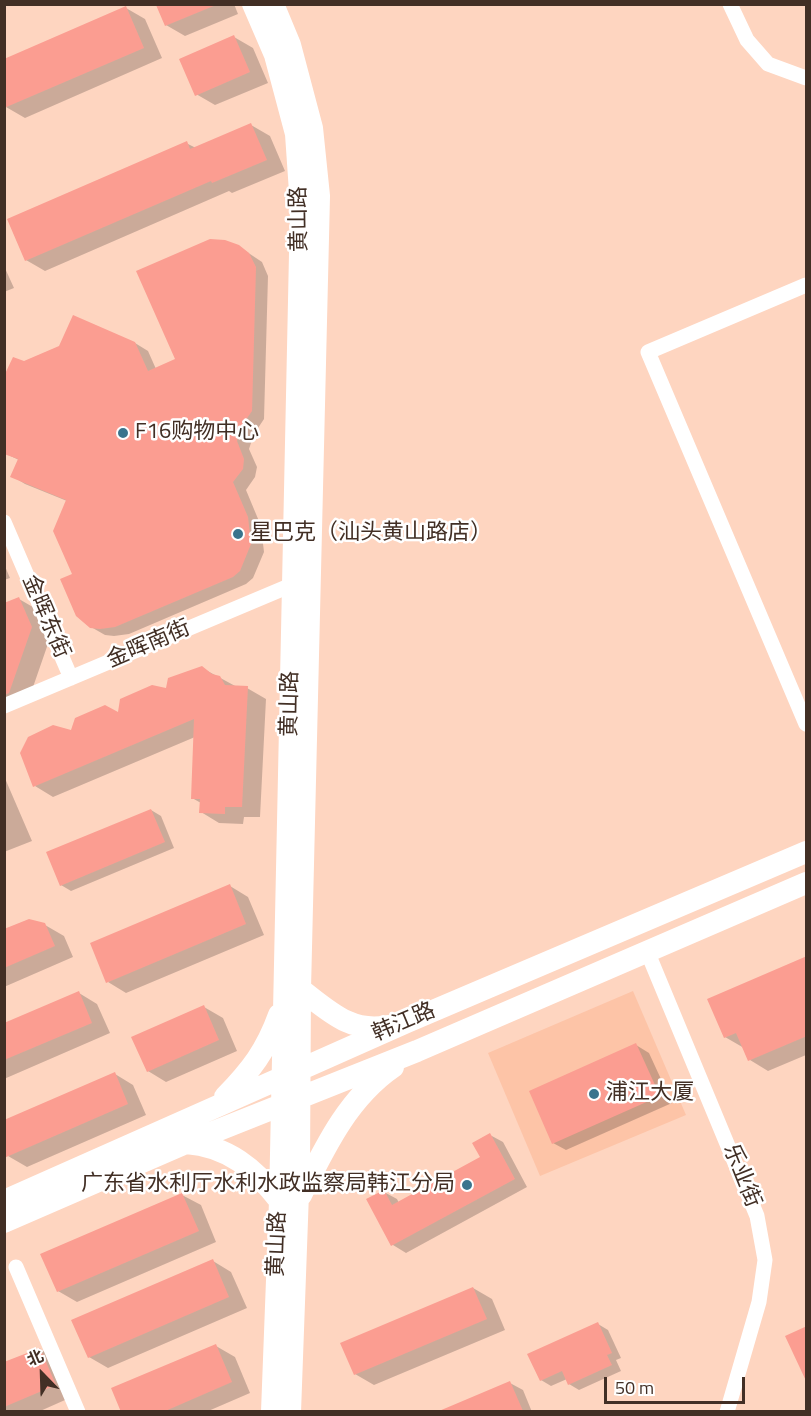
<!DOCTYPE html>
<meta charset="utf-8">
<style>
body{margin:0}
#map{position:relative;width:811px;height:1416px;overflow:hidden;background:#fed5c0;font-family:"Titillium Web","Noto Sans SC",sans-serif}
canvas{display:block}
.frame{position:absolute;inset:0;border:6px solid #422f25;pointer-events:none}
.north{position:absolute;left:12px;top:1344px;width:60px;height:60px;-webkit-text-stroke:4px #fff;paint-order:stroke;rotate:337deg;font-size:16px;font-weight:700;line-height:24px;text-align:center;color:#422f25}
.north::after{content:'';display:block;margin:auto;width:21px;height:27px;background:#422f25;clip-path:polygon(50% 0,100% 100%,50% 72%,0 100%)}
.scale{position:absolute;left:604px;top:1377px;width:141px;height:27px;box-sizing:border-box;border:3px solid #422f25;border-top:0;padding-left:8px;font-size:18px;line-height:21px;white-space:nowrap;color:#422f25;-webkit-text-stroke:4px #fff;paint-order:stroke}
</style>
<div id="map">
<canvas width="811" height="1416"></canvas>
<div class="frame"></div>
<div class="north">北</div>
<div class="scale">50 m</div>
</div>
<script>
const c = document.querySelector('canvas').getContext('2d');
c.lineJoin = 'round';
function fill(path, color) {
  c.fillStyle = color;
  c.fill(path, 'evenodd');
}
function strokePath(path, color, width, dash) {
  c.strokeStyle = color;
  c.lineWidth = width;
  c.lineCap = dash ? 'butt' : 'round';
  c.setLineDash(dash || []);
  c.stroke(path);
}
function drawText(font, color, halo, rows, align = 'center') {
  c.font = font + ' "Titillium Web","Noto Sans SC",sans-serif';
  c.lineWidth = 5;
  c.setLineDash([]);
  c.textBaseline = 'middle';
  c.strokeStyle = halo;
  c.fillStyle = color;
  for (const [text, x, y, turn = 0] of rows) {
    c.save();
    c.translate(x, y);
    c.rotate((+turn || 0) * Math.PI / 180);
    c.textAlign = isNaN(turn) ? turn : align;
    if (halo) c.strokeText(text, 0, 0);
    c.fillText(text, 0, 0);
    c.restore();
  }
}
const built = new Path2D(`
 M633,991L686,1115L540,1176L488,1053Z`);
const shadow = new Path2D(`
 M157,4H234L238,14L185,36L166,25Z
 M126,8L145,19L162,58L25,118L6,107Z
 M234,37L253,48L268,83L215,105L196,94Z
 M251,125L270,136L285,171L232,193L229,191L45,271L26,260L186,143L196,148Z
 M238,246L262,262L268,276L264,419L254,434L249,449L257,467L255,477L246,490L261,526L264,552L253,578L246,584L129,634L114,636L105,635L91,627L74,575L67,501L25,484L12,476L19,460L4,453L24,363L135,343L148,351L156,369L177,360Z
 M4,266L14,288L4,292Z
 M4,564L10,578L4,580Z
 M19,599L38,610L50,638L32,690L4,702V605Z
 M202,668L237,687L247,688L266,699L260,817H244L243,824L219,823L201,812V803L192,798L195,737L53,797L35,786L72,732L119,715L167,690Z
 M4,776L32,841L4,852Z
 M151,810L161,816L174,848L71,891L61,885Z
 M230,886L248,897L264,935L126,993L108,982Z
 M45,925L64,936L73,957L4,987V931Z
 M806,958V1055L768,1071L750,1060L744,1048L725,1037Z
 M79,993L97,1004L110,1033L4,1079V1025Z
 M204,1007L223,1018L237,1051L166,1082L148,1071Z
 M636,1045L649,1053L672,1103L566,1150L553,1143Z
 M115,1074L133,1085L146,1115L27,1167L8,1156Z
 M490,1135L503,1142L527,1187L406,1253L393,1245L384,1192L397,1199L399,1203L482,1158Z
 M182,1195L201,1205L216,1242L77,1302L58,1291Z
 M213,1261L231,1272L247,1308L108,1368L89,1357Z
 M473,1288L492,1299L505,1330L374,1385L355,1374Z
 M598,1324L608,1330L621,1358L616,1360L621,1371L579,1390L569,1384L567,1379L551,1386L541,1380Z
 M216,1346L235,1357L250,1393L206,1412H123Z
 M40,1349L59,1360L74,1396L38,1412H4V1364Z
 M510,1383L523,1390L532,1412H442Z`);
const building = new Path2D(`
 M156,5H216L165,26Z
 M126,6L144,48L4,108V59Z
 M234,35L250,72L195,96L179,59Z
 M251,123L267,160L212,183L211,181L25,261L7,219L187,141L190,149Z
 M210,239L225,240L239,245L249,253L256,267L252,411L241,427L237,441L244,459L243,469L233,482L248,517L251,544L240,571L233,577L115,627L100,629L90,628L76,616L60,579L72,574L53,531L66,500L10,477L18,459L4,454V376L13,357L24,361L59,346L73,315L135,342L148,371L175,359L136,271Z
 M19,597L32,627L9,693L4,695V603Z
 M202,666L212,674L220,676L225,685L248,686L242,807H225V814L199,813L200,799H191L194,719L33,787L20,753L28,737L53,725L71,730L75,718L105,705L118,712L120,699L152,685L166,688L168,678Z
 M151,809L165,842L60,886L46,852Z
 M230,884L246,924L106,983L90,943Z
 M29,919L45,923L55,946L4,968V929Z
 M807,956V1036L748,1061L736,1033L724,1038L707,999Z
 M79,991L92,1023L4,1060V1023Z
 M204,1005L219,1040L147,1072L131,1037Z
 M636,1043L660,1096L552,1144L529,1091Z
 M115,1072L128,1104L4,1158V1120Z
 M490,1133L515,1179L391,1246L366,1199L384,1190L392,1205L480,1157L472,1143Z
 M182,1193L199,1231L57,1292L40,1254Z
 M213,1259L229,1297L88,1358L71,1320Z
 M473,1287L487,1319L354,1375L340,1343Z
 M598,1322L612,1353L607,1355L612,1365L568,1385L562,1371L540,1381L527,1354Z
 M807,1326V1383L785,1336Z
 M216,1344L232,1382L163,1412H121L111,1388Z
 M40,1348L56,1385L4,1407V1362Z
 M510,1381L523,1411H439Z`);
const street = new Path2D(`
 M730,4L747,40L768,64L806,78
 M806,285L648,352L806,724
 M4,522L71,678
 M4,706L294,584
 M647,951L757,1216L765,1260L759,1302L727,1412
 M16,1267L78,1412`);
const secondary = new Path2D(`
 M253,4L275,55L296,134L301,206L280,1201L272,1412
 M273,4L290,45L312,128L319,196L300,989L299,1165L290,1412
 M300,989C328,1010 351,1034 388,1026
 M225,1097C251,1070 266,1051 279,1015
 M186,1143C228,1146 255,1169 280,1201
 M301,1195C325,1147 348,1098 393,1067
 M4,1201L407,1022L806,852
 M4,1222L186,1143L417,1051L806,883`);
const markers = [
 [123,433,6,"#3a748d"],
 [238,534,6,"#3a748d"],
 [594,1094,6,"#3a748d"],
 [467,1185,6,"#3a748d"]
];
const streetNames = [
 ["黄山路",300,219,-91],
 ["金晖东街",45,617,67],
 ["金晖南街",149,645,-23],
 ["黄山路",291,704,-89],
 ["韩江路",404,1023,-23],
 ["乐业街",741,1176,68],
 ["黄山路",278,1244,-88]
];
const poiNames = [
 ["F16购物中心",135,433],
 ["星巴克（汕头黄山路店）",250,534],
 ["浦江大厦",606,1094],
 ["广东省水利厅水利水政监察局韩江分局",455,1185,"right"]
];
fill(built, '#fdc4a7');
fill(shadow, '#0003');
fill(building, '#fb9d91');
strokePath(street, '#fff', 15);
strokePath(secondary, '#fff', 22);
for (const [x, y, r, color] of markers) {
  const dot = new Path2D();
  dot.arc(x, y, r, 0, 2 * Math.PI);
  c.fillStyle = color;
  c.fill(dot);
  strokePath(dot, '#fff', 2);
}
drawText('22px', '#422f25', '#fff', streetNames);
drawText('22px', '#422f25', '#fff', poiNames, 'left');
</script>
